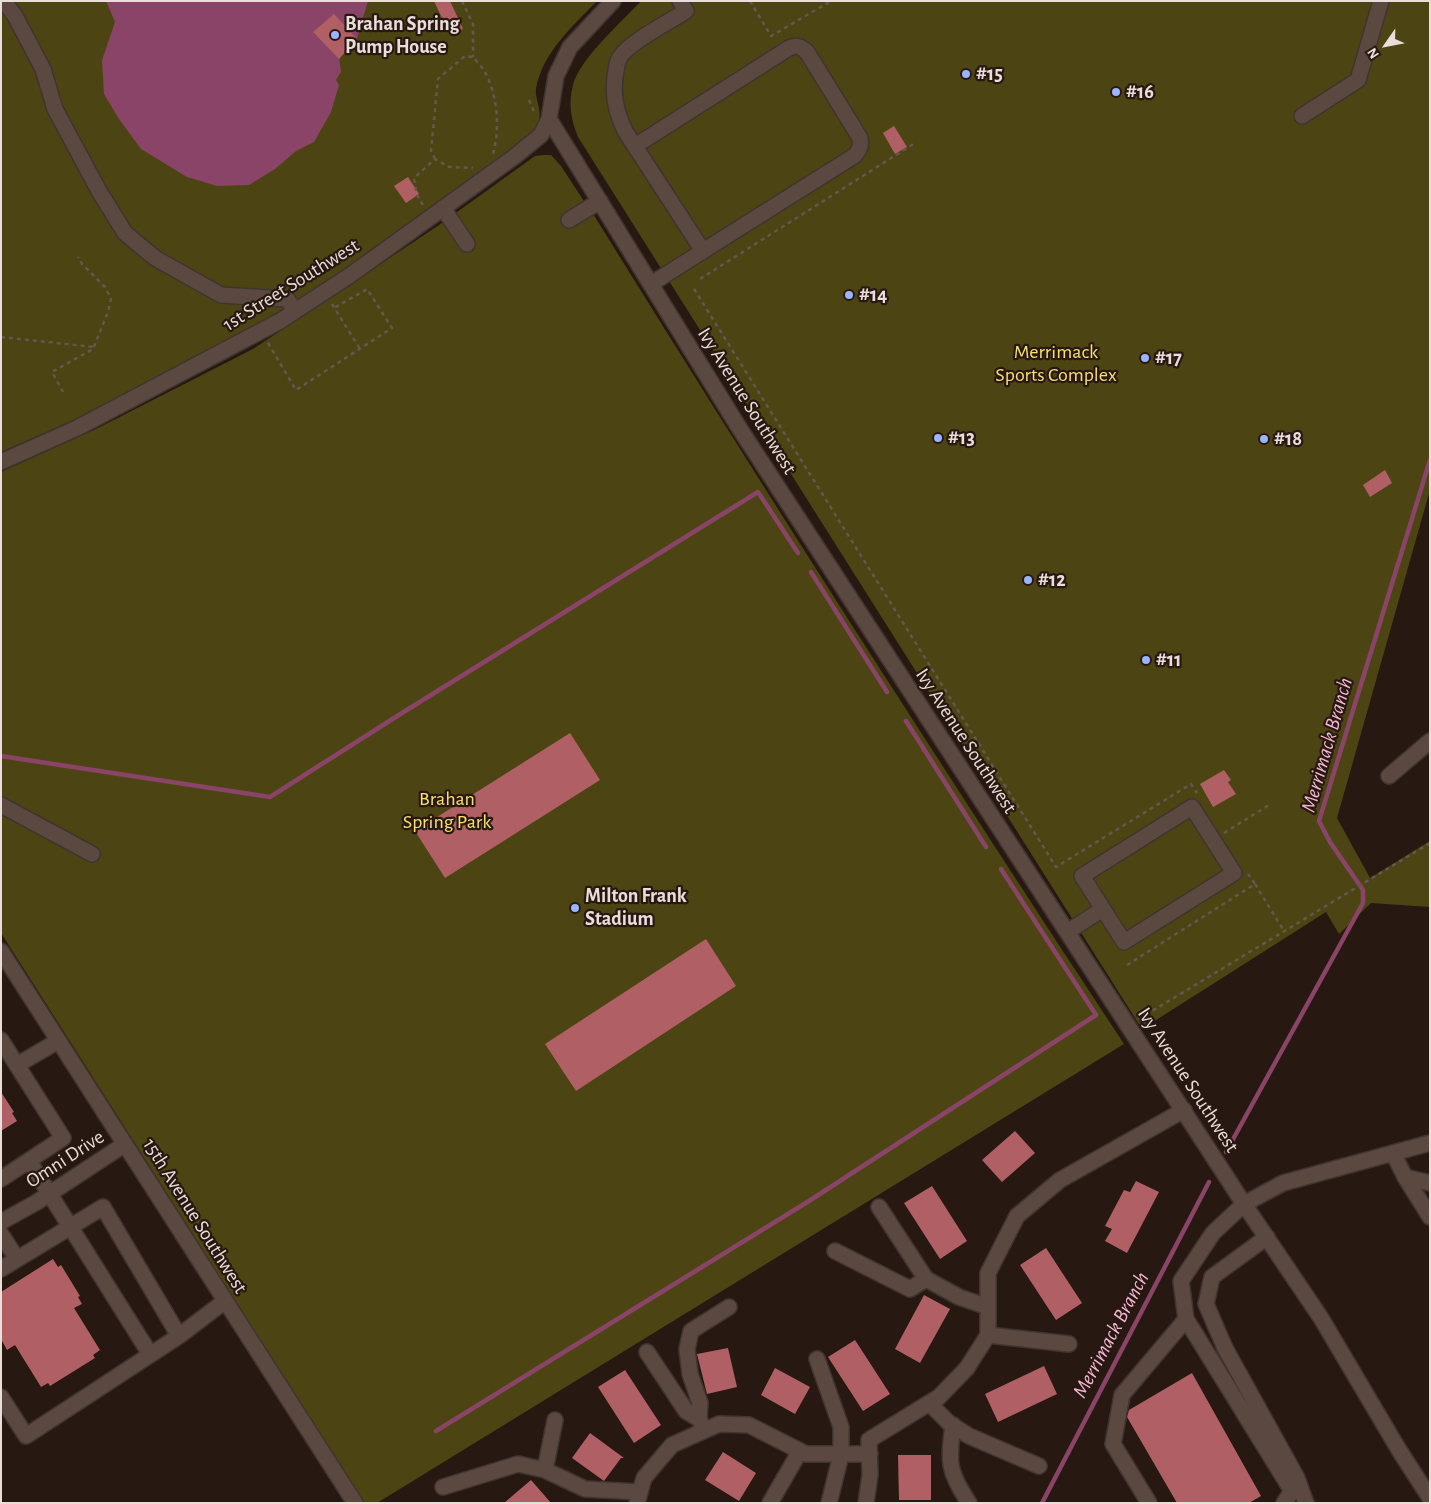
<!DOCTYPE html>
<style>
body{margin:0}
#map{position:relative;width:1431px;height:1504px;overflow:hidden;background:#281812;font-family:"Alegreya Sans",sans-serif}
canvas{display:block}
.frame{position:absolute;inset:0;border:2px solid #eadeda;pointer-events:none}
.north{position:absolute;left:1361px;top:20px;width:50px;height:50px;-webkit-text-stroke:4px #281812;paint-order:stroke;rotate:237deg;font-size:14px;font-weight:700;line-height:20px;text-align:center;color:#eadeda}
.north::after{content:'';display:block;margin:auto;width:18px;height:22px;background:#eadeda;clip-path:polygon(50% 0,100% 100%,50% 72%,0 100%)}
</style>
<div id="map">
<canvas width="1431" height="1504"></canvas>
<div class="frame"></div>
<div class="north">N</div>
</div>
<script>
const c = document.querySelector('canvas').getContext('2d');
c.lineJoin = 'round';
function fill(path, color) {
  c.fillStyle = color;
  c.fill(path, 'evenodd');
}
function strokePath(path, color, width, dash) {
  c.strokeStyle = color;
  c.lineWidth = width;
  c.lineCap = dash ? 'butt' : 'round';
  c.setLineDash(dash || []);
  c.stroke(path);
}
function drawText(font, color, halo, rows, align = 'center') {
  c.font = font + ' "Alegreya Sans",sans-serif';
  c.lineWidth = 4.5;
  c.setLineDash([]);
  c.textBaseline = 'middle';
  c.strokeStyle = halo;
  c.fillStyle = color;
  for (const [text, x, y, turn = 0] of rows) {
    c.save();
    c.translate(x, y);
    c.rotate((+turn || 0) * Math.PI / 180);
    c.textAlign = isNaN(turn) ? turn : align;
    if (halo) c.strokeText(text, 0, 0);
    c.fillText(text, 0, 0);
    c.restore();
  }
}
const green = new Path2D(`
 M1,1H597C573,26 542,53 536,89C535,95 538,102 539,108C542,124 533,133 524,145L370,254L245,333L110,404L1,452Z
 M641,1H1430V490L1337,818L1370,878L1430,841V907L1371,903L1339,934L1326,912L1142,1029L578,137C571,120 568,103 573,85C580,58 622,22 641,1Z
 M544,155H551L561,166L589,209H590C764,490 942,768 1124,1044L377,1503H364L1,933V472L98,428L253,349L439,225L535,156Z`);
const water = new Path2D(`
 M106,1H368L357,39L334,15L341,72L336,80L339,85L331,112L314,142L296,151L275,169L249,185L217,186L187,177L141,149L119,119L104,94L102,60L115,22Z`);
const stream = new Path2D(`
 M811,572L887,692
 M906,721L986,847
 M1,756L270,797L402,713L758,492L798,553
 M1226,1152L1363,903V890L1330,842L1319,821L1430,460
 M436,1431L809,1201L1096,1015L1001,869
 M1042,1503L1209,1182`);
const building = new Path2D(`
 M434,1H450L463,29L450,35Z
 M334,14L357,39L339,59L313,32Z
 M894,126L907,147L895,154L883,133Z
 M408,177L419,194L406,203L394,186Z
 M1385,470L1392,483L1370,497L1363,485Z
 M570,733L600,780L445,878L415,831Z
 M1224,770L1231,780L1228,782L1236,794L1213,807L1200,784Z
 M706,939L736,986L576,1091L545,1044Z
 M1,1092L14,1112L12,1113L17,1121L1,1131Z
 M1015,1131L1035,1153L1002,1182L982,1160Z
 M1136,1181L1159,1192L1127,1253L1105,1241L1112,1229L1105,1226L1124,1190L1130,1192Z
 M932,1186L967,1241L940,1259L904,1203Z
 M1046,1248L1082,1303L1056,1320L1020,1265Z
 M53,1259L58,1267L61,1265L80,1296L78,1297L82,1304L74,1308L100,1350L93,1355L95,1358L50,1386L48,1383L41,1387L15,1345L7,1350L1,1339V1292Z
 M924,1295L950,1309L920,1363L895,1349Z
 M855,1340L890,1394L863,1411L828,1357Z
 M728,1348L737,1387L707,1394L697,1354Z
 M1044,1366L1057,1394L998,1422L985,1394Z
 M775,1368L810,1387L795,1414L761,1395Z
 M625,1370L661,1425L634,1443L598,1387Z
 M1192,1373L1261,1496L1249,1503H1177L1127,1417L1129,1410Z
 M590,1433L624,1458H621L604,1481L572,1458Z
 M723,1452L756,1473L739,1501L705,1480Z
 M898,1455H931V1500H899Z
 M531,1480L551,1503H504Z`);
const path = new Path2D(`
 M462,1L473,24V57
 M750,1L771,36L831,1
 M529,100L535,114
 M435,159L431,151L438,79L465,56L473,57C477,62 482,67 485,72C498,97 500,128 493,154
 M423,205L417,195L414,178L435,159L449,167L473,168
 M700,279L915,143
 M694,289L1056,867L1191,784L1197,793
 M332,304L360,349
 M1,337L94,347
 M268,343L296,390L392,328L367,289L334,308
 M63,392L52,372L93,349L108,312L111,299L105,287L82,264L78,257
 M1224,833L1269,805
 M1255,884L1284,931
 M1127,965L1255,884L1248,874
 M1139,1019L1430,843`);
const minor = new Path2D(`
 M4,1L15,16L43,69L55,109L99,191L125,233L155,258L221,295L287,299L295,311
 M1302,116L1358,80L1381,1
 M549,119L738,426L1244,1204L1321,1318L1399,1450L1430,1498
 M635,146L789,48C797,44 801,47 807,52L860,138C861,146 860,150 854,156L703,251
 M443,208L467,244
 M569,220L600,201
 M651,284L703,251L625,131C615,110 612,92 616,70C617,67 617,62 619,59C625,44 671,21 686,11L680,1
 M1,462L77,428L280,321L349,276L514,157L541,135L549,119L556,76L570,47L613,1
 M1389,776L1430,741
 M1,805L92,854
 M1067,932L1103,909L1124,942L1234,873L1192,807L1082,876L1103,909
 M1,951L355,1503
 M1,1040L63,1138L1,1179
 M17,1065L58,1041
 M1393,1153L1405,1177L1430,1217
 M29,1161L150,1354
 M1405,1177L1430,1183
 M1,1222L37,1202L125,1144
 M1,1234L17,1259
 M1267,1237L1212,1277L1206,1304L1225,1348L1297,1478L1306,1503
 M835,1251L910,1289L926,1279L879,1207
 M1,1269L103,1207L179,1336L26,1436L1,1397
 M926,1279L959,1297L988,1307
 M1186,1319L1181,1281L1213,1233L1244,1204L1283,1183L1430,1143
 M988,1335L1069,1344
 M179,1336L225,1301
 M647,1352L686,1411L699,1419
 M817,1359L841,1427V1455L829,1503
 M929,1403L949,1423L969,1436L1039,1466
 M953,1425C948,1463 948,1471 969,1503
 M705,1430L699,1419L700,1403L690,1374L687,1349L691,1331L729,1307
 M545,1470L555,1420
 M443,1487L518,1464L545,1470L585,1489L640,1492
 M637,1503L644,1478L672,1445L719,1424L749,1425L806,1454H870
 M770,1503L800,1451
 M866,1503L870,1475L869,1440L939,1397L967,1368L988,1335V1273L1017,1216L1060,1180L1184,1110
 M1149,1503L1113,1444L1122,1395L1186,1319L1292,1491L1284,1503`);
const markers = [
 [335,35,5,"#9ab5fd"],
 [966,74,5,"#9ab5fd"],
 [1116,92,5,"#9ab5fd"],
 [849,295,5,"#9ab5fd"],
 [1145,358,5,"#9ab5fd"],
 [938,438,5,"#9ab5fd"],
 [1264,439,5,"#9ab5fd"],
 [1028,580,5,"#9ab5fd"],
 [1146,660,5,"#9ab5fd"],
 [575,908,5,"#9ab5fd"]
];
const poiNames = [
 ["Brahan Spring",345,24],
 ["Pump House",345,47],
 ["#15",976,74],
 ["#16",1126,92],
 ["#14",859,295],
 ["#17",1155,358],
 ["#13",948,438],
 ["#18",1274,439],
 ["#12",1038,580],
 ["#11",1156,660],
 ["Milton Frank",585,896],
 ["Stadium",585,919]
];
const streetNames = [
 ["1st Street Southwest",291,285,-32],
 ["Ivy Avenue Southwest",747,401,58],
 ["Ivy Avenue Southwest",966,741,57],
 ["Ivy Avenue Southwest",1188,1080,57],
 ["Omni Drive",65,1159,-33],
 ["15th Avenue Southwest",195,1216,58]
];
const parkNames = [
 ["Merrimack",1056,352],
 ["Sports Complex",1056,375],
 ["Brahan",447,799],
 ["Spring Park",447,822]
];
const waterNames = [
 ["Merrimack Branch",1327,745,-74],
 ["Merrimack Branch",1111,1335,-62]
];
fill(green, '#4d4413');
fill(water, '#894468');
strokePath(stream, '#894468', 4.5);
fill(building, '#b06065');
strokePath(minor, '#403431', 18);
strokePath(path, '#655651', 2.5, [4, 4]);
strokePath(minor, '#5b4941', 15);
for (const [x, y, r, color] of markers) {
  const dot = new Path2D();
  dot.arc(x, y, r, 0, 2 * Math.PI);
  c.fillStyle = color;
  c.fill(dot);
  strokePath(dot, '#281812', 2);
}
drawText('bold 20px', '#eadeda', '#281812', poiNames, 'left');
drawText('20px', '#eadeda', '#281812', streetNames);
drawText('20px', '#f7e071', '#281812', parkNames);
drawText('italic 21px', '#f5b7d3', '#281812', waterNames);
</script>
